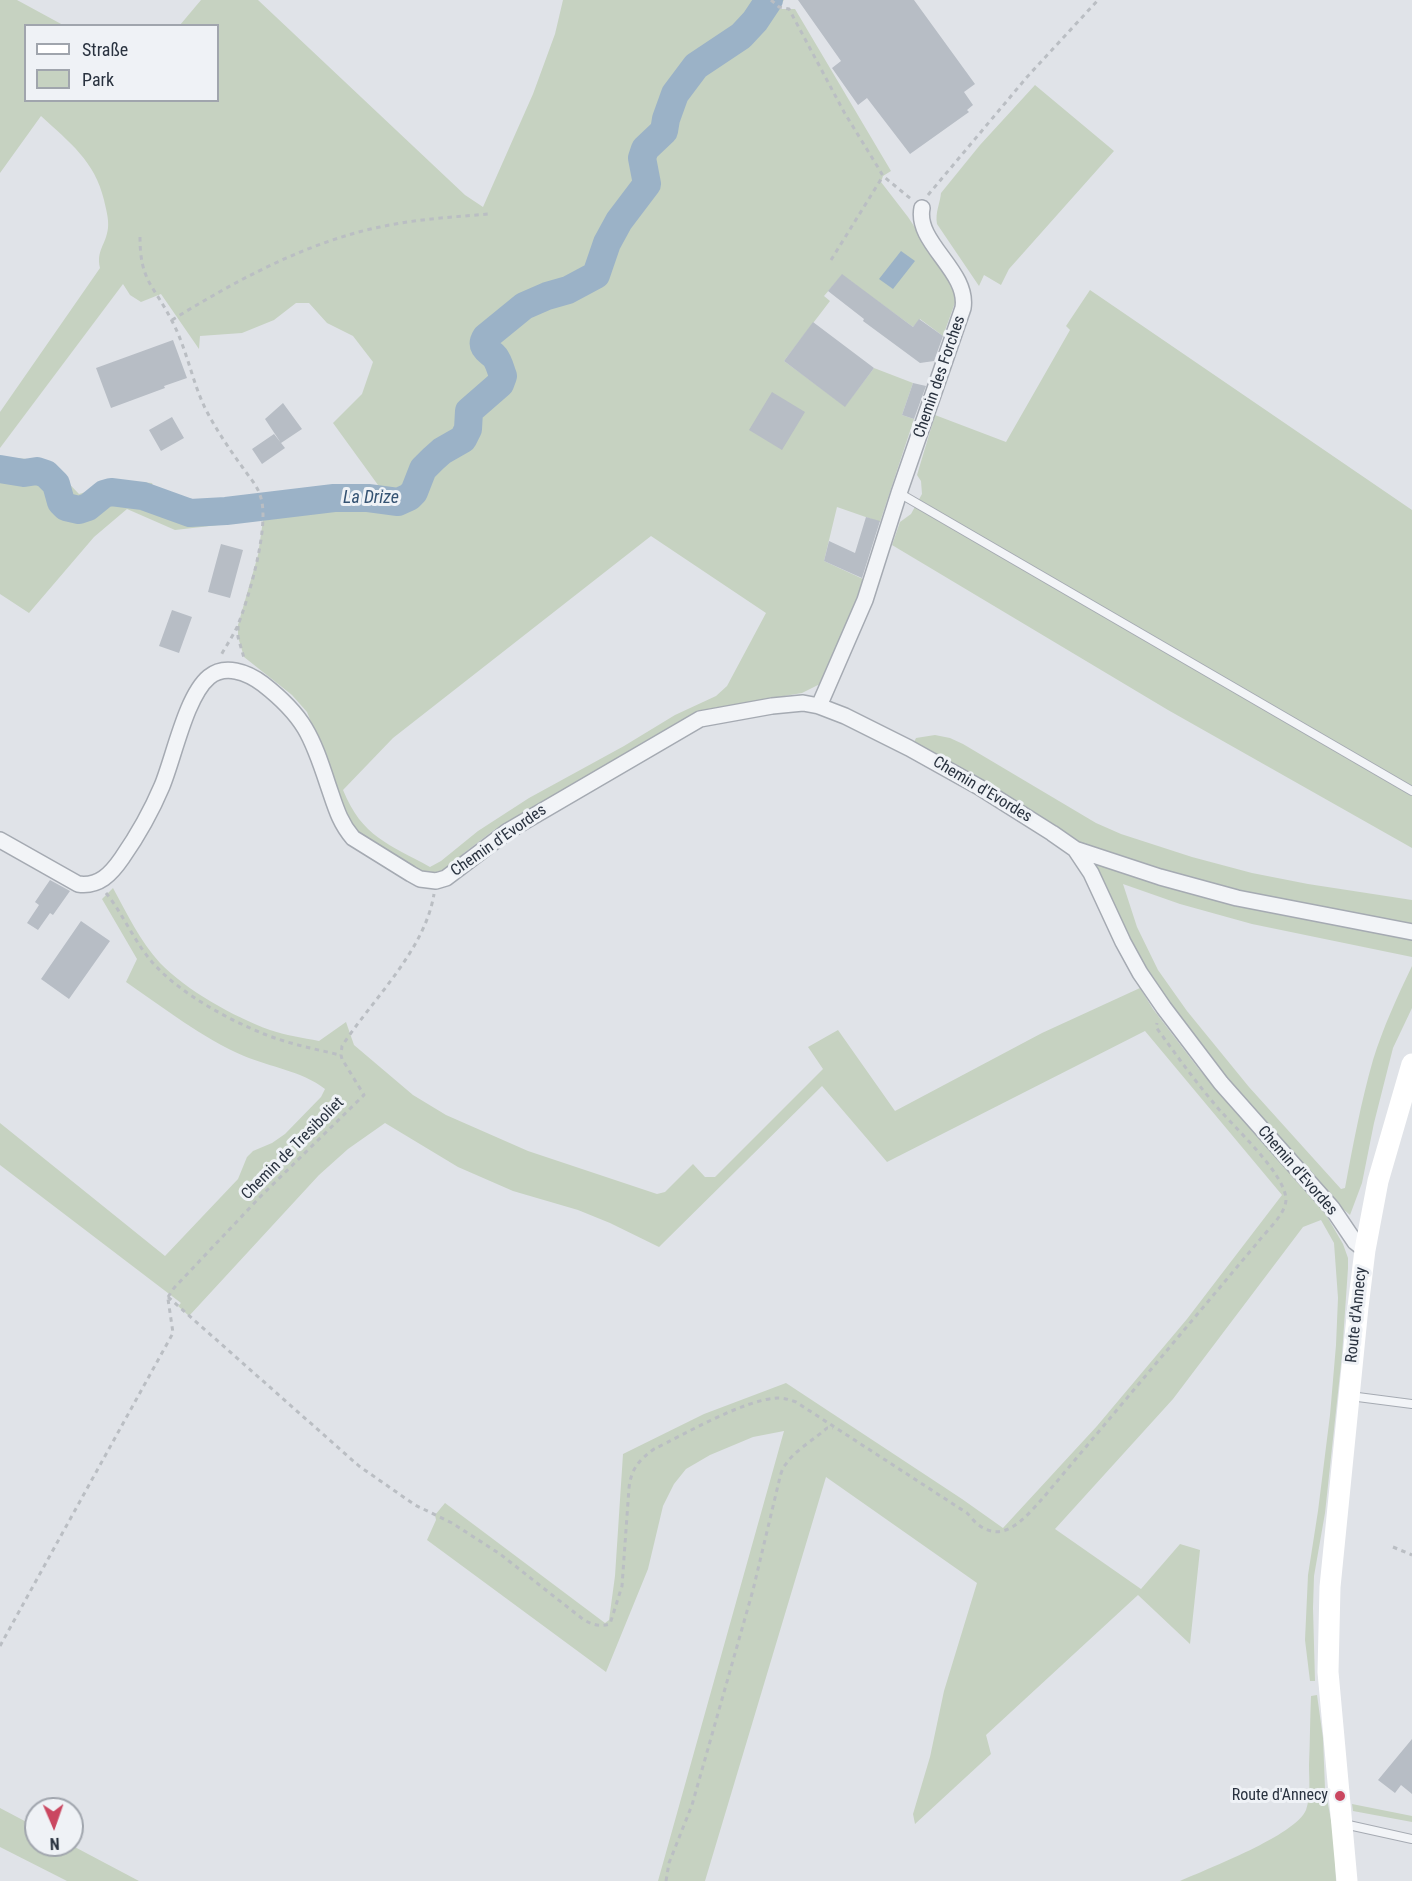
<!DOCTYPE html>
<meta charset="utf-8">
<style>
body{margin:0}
#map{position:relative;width:1412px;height:1881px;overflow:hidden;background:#e0e3e8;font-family:"Roboto Condensed",sans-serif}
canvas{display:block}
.legend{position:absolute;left:24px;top:24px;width:195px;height:78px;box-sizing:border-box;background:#eff2f6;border:2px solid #a0a5ad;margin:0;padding:8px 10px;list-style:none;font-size:18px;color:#29323f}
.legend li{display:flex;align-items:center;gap:12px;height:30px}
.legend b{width:30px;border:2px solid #a0a5ad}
.north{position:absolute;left:24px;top:1797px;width:60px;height:60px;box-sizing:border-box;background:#eff2f6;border:2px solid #a0a5ad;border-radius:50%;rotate:178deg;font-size:16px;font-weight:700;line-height:24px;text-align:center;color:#29323f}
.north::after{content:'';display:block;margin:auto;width:21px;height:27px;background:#ca4760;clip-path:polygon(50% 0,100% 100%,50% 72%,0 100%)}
</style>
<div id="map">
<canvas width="1412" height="1881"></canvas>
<ul class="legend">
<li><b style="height:8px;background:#fff"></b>Straße</li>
<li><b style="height:16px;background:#c6d2c1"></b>Park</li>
</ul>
<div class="north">N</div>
</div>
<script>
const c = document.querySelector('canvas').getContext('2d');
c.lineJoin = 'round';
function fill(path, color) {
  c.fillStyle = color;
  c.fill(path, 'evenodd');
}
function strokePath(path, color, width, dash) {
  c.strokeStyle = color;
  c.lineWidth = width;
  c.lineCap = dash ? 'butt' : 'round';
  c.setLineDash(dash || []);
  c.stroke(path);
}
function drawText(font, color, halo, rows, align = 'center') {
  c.font = font + ' "Roboto Condensed",sans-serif';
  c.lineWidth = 6;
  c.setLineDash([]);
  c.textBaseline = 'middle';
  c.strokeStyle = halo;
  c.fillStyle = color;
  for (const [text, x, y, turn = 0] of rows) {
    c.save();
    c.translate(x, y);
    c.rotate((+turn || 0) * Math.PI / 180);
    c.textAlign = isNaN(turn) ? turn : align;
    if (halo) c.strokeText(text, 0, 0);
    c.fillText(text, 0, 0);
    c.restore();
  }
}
const green = new Path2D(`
 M0,0H17L63,25L26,26V100H218V26L180,25L201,0H258L465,195L483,207L533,94L555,34L563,0H784L778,9H795L891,171L883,176L881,182L908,217L955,288L956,300L943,336L920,319L913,327L842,275L824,296L830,301L784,361L845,406L874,368L913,383L902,415L914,419L880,522L837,507L824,561L863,579L851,616L827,672L820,684L802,693L703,710L680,721L494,830L464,853L447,870L438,874L419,873L363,838L345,816L335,782L307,712L292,695L244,657L238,637V625L258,555L263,520L175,530L127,509L94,537L29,613L0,594V457L28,459L49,463L79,494L123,481L152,483L155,491L180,505L200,507L253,504L346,490H366L378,485L333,423L362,394L373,362L353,336L327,323L309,303H296L274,320L242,333L200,336L199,349L161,294L141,302L130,295L123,284L0,448V412L100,268C96,250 106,245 108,228C109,219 106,209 104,200C95,161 69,142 41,116L0,173ZM566,284L568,294L543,301L510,315L532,296ZM651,536L766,613L727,686L716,696L675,715L624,746L529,798L478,831L441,861L430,867C389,844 362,837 343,790L393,738Z
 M1035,85L1114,151L1009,269L1001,285L984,275L979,286L937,224C935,212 940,204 941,193L980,145Z
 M1090,290L1412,510V848L1168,710L892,545L900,522L911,514L922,494L921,481L917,475L935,415L1006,442L1070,330L1066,326Z
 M935,735L950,738L963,744L1096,823L1121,834L1192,857L1252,873L1308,884L1412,900V928L1267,901L1143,868L1084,845L914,742L916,738Z
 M1093,860L1287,915L1412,939V957L1252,924L1180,904L1123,884L1137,927L1158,970L1187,1011L1249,1087L1341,1189L1345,1188C1353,1145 1361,1102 1373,1060C1383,1028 1397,997 1412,966V1008L1393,1048L1374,1123L1362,1183L1350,1215L1329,1197L1196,1043L1140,962Z
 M113,888C127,914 140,941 160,963C186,990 234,1017 270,1030C285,1035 303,1038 319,1041L346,1022L354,1045L413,1095L446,1115L528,1151L657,1194L665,1192L693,1164L705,1177H715L823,1069L808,1047L838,1030L895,1111L1042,1033L1140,988L1153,1009L1198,1068L1325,1213L1343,1244L1348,1258V1268L1342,1355L1325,1513L1314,1576L1313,1608L1315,1681H1310L1305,1640L1308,1575L1318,1511L1330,1415L1336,1345L1338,1298L1334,1243L1321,1220L1303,1227L1173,1399L1055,1529L1141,1589L1180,1544L1200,1550L1190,1644L1138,1595L986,1735L991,1754L915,1824L913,1814L930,1757L944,1691L977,1583L826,1477L705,1881H658L784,1431L753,1437L710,1455L686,1469L674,1484L663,1506L648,1569L606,1672L427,1540L436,1520L435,1515L445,1503L605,1623L609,1620L615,1576L623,1454L704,1414L786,1383L962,1499L1003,1528L1097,1426L1187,1319L1282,1195L1145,1031L887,1162L822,1086L659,1247L610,1223L578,1210L513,1191L458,1167L385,1123L348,1149L319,1175L189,1316L178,1306L181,1303L0,1165V1123L165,1256L238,1179L247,1157L253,1151L272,1143L285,1134L321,1097L325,1089C302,1071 270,1067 244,1056C202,1038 164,1008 126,982L137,959L102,899Z
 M1317,1695L1323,1738L1325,1789L1334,1835L1336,1881H1180C1207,1869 1296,1835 1306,1810C1311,1795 1309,1780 1309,1765C1310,1742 1310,1719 1311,1696Z
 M1352,1804L1412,1816V1822L1353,1811Z
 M0,1808L36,1827V1845H71L139,1881H67L0,1847Z`);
const water = new Path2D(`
 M901,251L915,261L893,289L879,279Z`);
const river = new Path2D(`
 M0,469L24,473L37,471L46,474L56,484L61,502L66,507L79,510L88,507L104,494L111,492L143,496L190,513L226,511L334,498H368L398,502L409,497L414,492L423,469L433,459L442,451L463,439L468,429L469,411L500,384L503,376C501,371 499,362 495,357C489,350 479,348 486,337L524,306L547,296L568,290L596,275L607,243L619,221L647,184L642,158L645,149L664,131L666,119L675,94L696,66L741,36L755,21L769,0`);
const building = new Path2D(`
 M798,0H914L975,84L964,92L973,105L967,110L969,112L910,154L867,98L858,105L832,68L841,61Z
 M842,274L913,327L919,319L943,336L934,361L920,363L863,321L864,319L828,291Z
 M813,322L874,368L845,407L784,361Z
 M173,340L187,378L164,386L165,388L111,408L96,368Z
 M913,383L926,386L914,419L902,415Z
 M772,392L805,412L782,450L749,430Z
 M283,403L302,429L281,443L265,419Z
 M172,417L184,438L161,451L149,430Z
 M274,434L285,448L262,464L252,449Z
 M866,517L880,521L862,578L824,561L829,541L855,553Z
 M221,544L243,550L230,598L208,592Z
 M172,610L192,617L179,653L159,646Z
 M50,880L70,891L53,915L50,913L38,930L27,923L39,905L35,902Z
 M81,921L110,941L69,999L41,979Z
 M1412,1739V1794L1401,1785L1395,1793L1378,1780Z`);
const path = new Path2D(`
 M771,0L779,7L789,9L844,112L879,169L883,176L911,199
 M928,195L1027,77L1098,0
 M140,237C140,282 154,285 172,321C187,349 192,382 206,410C217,431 230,450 243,468C249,477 257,485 260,495C271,523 249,597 238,625C233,636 226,646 220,657
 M831,260L883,176
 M172,320C235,281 307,242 380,227C416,219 453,217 489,214
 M238,626V637L244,658
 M106,893C123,914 134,941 152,962C179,993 227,1019 264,1034C289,1044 315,1049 340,1055
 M168,1297L359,1466L415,1505L452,1523L500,1554L584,1620C593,1625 600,1627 610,1624L622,1586L629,1488C631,1469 639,1460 654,1449C685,1434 745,1399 778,1398C785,1398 790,1400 796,1402L967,1513C971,1517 975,1523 980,1526C1006,1544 1027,1515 1043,1498L1258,1242C1267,1230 1285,1215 1286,1200C1286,1173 1229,1123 1212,1101C1192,1077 1174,1052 1156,1027L1157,1023
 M168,1297L174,1288L261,1196L364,1095L342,1059L341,1055L342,1046C372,1000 425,950 434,894
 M1393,1547L1412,1555
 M0,1646L173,1333L168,1299
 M666,1881L669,1863L692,1805L753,1590L780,1477C781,1473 783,1467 786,1464C793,1452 816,1438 827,1428H833`);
const service = new Path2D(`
 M899,493L1412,791
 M1350,1396L1412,1404
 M1344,1824L1412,1839`);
const minor = new Path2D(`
 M819,706L865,600L899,493L963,308C969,271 915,243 922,208
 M0,840L78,884C99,887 111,874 122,858C138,835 151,812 162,786C174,757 186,696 209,677C225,664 247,672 263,684C304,716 312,736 328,785C335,805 339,822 353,838L411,874L420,879L436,881L446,878L508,831L700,719L772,706L803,703L819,706L845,716L909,748L979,787L1052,833L1075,849L1091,873L1123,942L1140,973L1164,1008L1221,1083L1308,1181L1332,1208L1355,1242L1365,1250
 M1075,849L1160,877L1237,898L1412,932`);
const secondary = new Path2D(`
 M1347,1881L1328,1672L1330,1587L1358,1307L1365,1250L1378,1181L1412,1064`);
const markers = [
 [1340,1796,6,"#ca4760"]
];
const streetNames = [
 ["Chemin des Forches",940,377,-71],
 ["Chemin d'Evordes",982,790,31],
 ["Chemin d'Evordes",499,841,-35],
 ["Chemin de Tresiboliet",293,1149,-45],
 ["Chemin d'Evordes",1297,1171,49],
 ["Route d'Annecy",1357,1315,-84]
];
const poiNames = [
 ["Route d'Annecy",1328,1796]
];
const waterNames = [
 ["La Drize",371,498]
];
fill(green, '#c6d2c1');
fill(water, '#9bb2c7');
strokePath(river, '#9bb2c7', 28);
fill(building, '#b7bdc5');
strokePath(service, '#a5aab2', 10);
strokePath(minor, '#a5aab2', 18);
strokePath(path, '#babec3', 3, [4.5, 4.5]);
strokePath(service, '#f2f4f7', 8);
strokePath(minor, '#f2f4f7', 15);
strokePath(secondary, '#fff', 21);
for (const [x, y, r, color] of markers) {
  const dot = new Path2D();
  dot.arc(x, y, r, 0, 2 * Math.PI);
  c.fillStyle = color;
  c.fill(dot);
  strokePath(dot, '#eff2f6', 2);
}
drawText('16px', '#29323f', '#eff2f6', streetNames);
drawText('16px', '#29323f', '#eff2f6', poiNames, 'right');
drawText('italic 18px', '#345272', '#eff2f6', waterNames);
</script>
